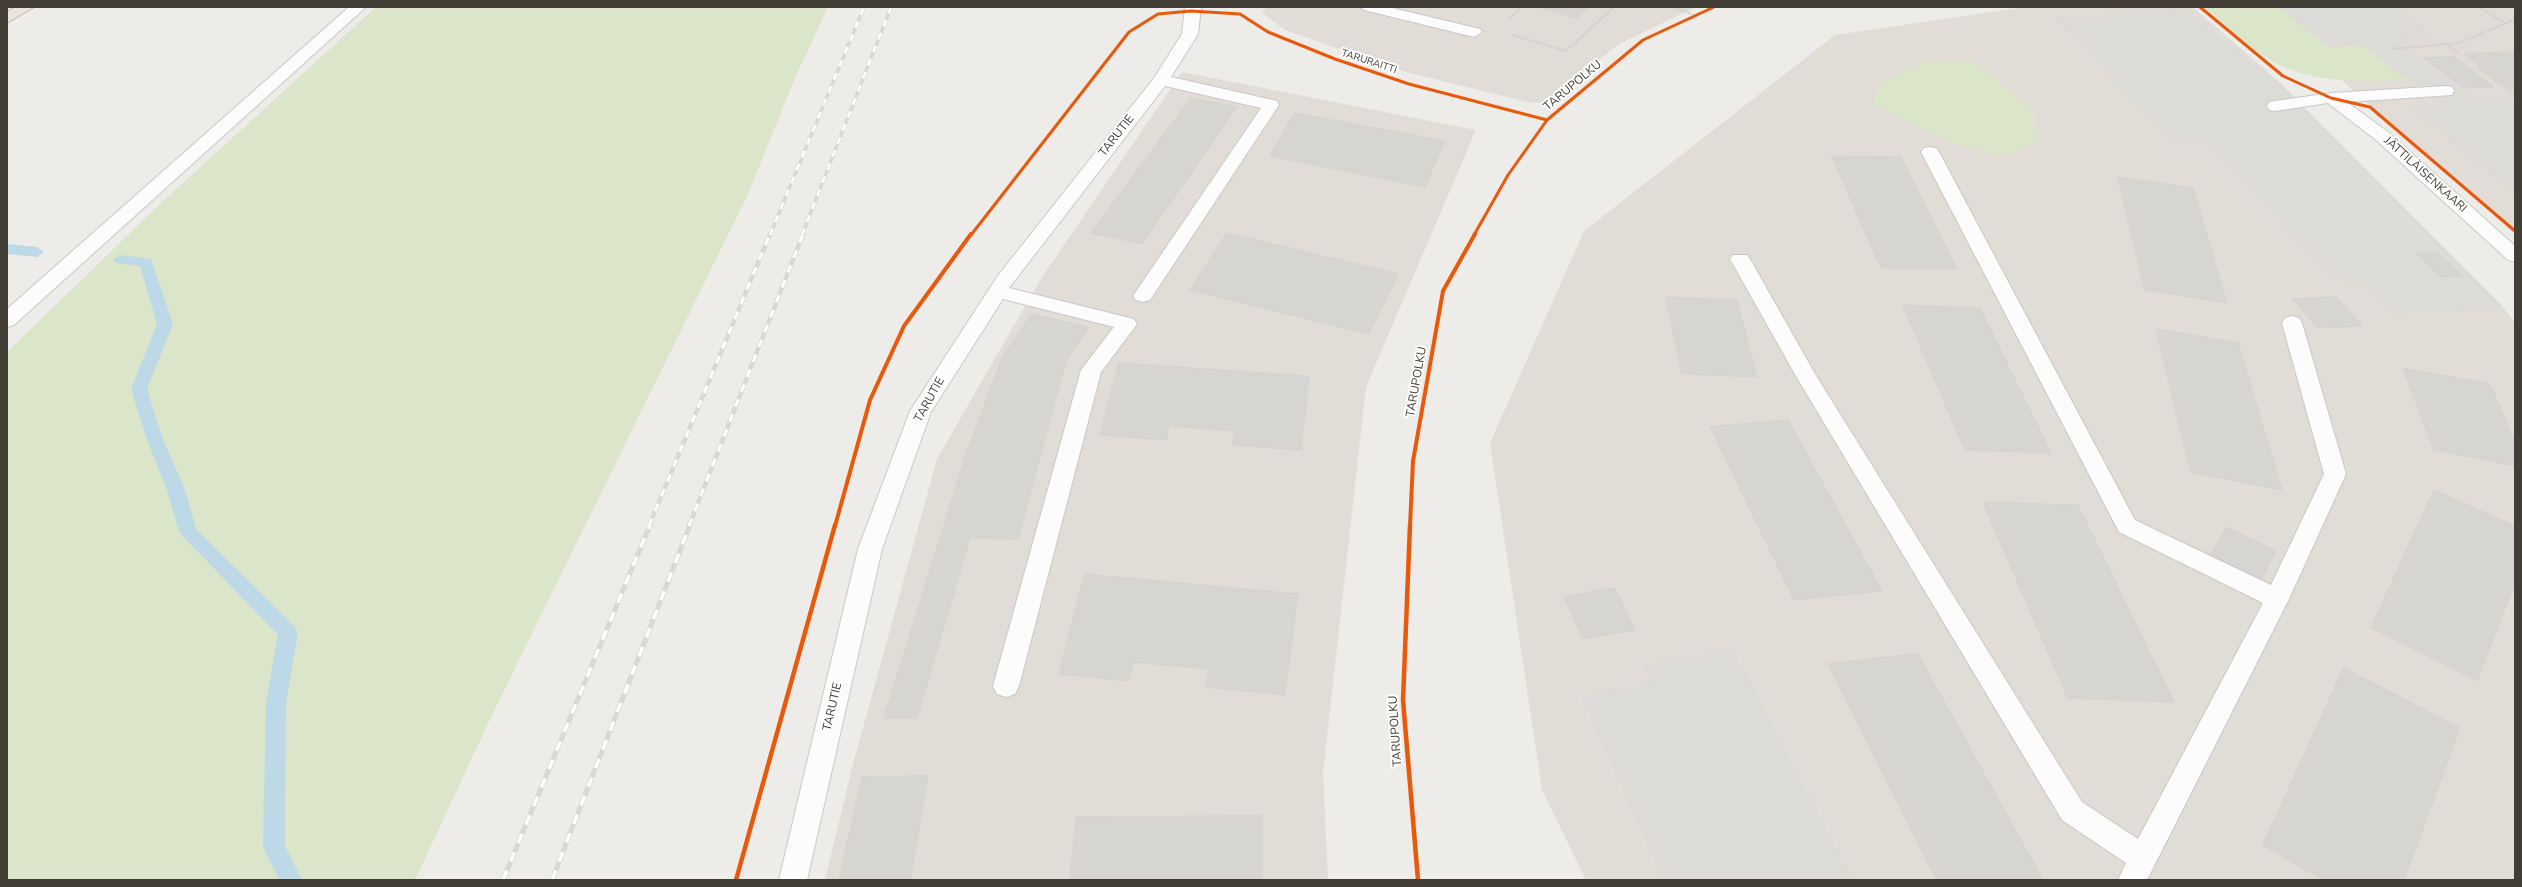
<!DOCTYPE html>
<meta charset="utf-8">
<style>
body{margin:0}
#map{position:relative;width:2522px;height:887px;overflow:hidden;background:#edece8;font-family:"Nunito Sans",sans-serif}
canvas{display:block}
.frame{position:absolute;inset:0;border:8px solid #423d35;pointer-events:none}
</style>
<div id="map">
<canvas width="2522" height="887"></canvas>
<div class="frame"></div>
</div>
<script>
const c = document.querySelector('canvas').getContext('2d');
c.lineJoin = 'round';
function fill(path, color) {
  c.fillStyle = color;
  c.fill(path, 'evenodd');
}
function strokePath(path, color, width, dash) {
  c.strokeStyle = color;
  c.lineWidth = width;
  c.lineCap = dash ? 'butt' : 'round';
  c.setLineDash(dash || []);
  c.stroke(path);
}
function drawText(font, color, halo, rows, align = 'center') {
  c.font = font + ' "Nunito Sans",sans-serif';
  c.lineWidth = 4;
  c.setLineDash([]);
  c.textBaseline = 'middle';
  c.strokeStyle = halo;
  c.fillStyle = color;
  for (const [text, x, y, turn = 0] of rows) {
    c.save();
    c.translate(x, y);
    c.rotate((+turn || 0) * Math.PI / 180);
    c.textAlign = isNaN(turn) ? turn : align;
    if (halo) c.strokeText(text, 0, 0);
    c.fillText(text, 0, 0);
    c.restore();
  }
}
const residential = new Path2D(`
 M1267,7H1696L1619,44L1576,78L1553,102L1531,103L1406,72L1285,30L1262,13Z
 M2025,7H2193L2277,80L2503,307L2515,323V880H1586L1542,790L1490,443L1584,231L1835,35Z
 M2266,7H2515V234L2344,82Z
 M1182,72L1476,130L1366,387L1323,773L1328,880H825L853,764L937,459L1040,280Z`);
const green = new Path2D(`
 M376,7H828L795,78L748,194L492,715L415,880H7V352L163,201Z
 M2205,7H2279L2330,48L2364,46L2407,80C2365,83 2309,83 2272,61C2248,47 2226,25 2205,7Z
 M1973,61L2032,110L2038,141L2004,157L1956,144L1872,104L1881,83L1928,62Z`);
const parking = new Path2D(`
 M2279,7H2396L2436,37L2394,39L2467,95L2501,93L2515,103V194L2408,108L2439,105L2364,46L2330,48Z
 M2183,9L2277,80L2503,307L2389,316L2360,284L2338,282L2204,145L2176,147L2053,16Z
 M1733,649L1853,880H1663L1580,695L1651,683L1642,663Z`);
const stream = new Path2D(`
 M7,244L37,247L44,252L37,257L7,254Z
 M120,255L151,259L173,324L147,389L162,437L185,490L196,529L295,627L298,633L286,702L285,846L302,880H279L263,847L266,702L278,635L179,532L167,490L146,437L131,389L157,324L140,266L115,263L113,260Z`);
const building = new Path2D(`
 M1539,7H1588L1577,18Z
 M2515,52V88H2509L2464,54Z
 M2454,57L2493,87L2463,88L2424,58Z
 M1191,98L1237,107L1142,244L1091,233Z
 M1295,113L1445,141L1425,187L1270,156Z
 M1832,156L1901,157L1957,269L1881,268Z
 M2118,177L2193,188L2227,303L2145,290Z
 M1227,233L1399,274L1369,334L1190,290Z
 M2437,253L2463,276L2441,277L2417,254Z
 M1666,297L1737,300L1757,377L1682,374Z
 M2336,297L2363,326L2318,328L2292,299Z
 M1903,305L1980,308L2051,453L1965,450Z
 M1032,314L1089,327L1066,361L1018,539L970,538L917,718H884L966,454L1002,358Z
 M2156,329L2238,343L2282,490L2191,472Z
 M1119,363L1309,376L1301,450L1232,445L1235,431L1169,426L1166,440L1100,435Z
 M2403,368L2490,384L2515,442V466L2434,450Z
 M1788,420L1882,591L1794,600L1710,427Z
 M2434,490L2515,526V583L2477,681L2371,628Z
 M1983,502L2078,505L2174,702L2068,698Z
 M2227,527L2276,551L2261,580L2211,555Z
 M1085,574L1298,594L1285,695L1205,687L1209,669L1133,662L1129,681L1059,674Z
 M1615,588L1635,630L1583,639L1564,597Z
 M1918,654L2043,880H1936L1828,664Z
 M2344,668L2460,728L2404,880H2323L2263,845Z
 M928,776L910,880H839L862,777Z
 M1262,816V880H1070L1076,817Z`);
const path = new Path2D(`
 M1671,7L1698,16
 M2479,7L2503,22
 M1510,18L1523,7
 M1513,35L1566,51L1614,7
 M2446,44L2459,54
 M2392,49L2459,43L2515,19
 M2478,68L2515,94`);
const minor = new Path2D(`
 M349,7H366L14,325L7,327V309Z
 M1185,7H1201L1198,34L1171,77L1277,101L1279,105L1150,300L1143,302L1136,300L1133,296L1261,108L1165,86L1009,288L1134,319L1137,324L1101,372L1019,686L1015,694L1006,697L997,694L993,686L1081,370L1114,327L1003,299L931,412L882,549L807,880H779L858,549L910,411L997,277L1154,78L1182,34Z
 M1361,7H1388L1480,29L1482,32L1474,37L1364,10Z
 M2446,86L2452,87L2454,91L2452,95L2347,102L2388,132L2515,246V262L2508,260L2376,140L2328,103L2275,111L2269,110L2267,106L2269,102L2275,101L2331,93Z
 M1930,147L1936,148L1939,152L2135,520L2271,585L2324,474L2282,323L2285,318L2292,316L2299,318L2302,323L2346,474L2289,599L2147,880H2118L2126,863L2062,820L1796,376L1730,259L1733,255H1747L1750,259L1815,374L2082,802L2138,839L2263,603L2119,532L1921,152L1924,148Z`);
const highway = new Path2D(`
 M15,7H34L7,23V12Z`);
const railFar2 = new Path2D(`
 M770,235L864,7
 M802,235L891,7`);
const railFar1 = new Path2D(`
 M649,526L770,234
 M689,526L803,234`);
const rail = new Path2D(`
 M503,880L650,525
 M552,880L690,525`);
const cyclewayFar2 = new Path2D(`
 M2200,7L2283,76L2331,98L2370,107L2515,231
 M971,235L1129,32L1158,14L1191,11L1240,14L1268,32L1335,59L1409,84L1547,120
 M1474,235L1508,175L1547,120L1643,40L1714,7`);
const cyclewayFar1 = new Path2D(`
 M835,526L870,400L904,326L971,234
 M1410,526L1413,461L1443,291L1475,234`);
const cycleway = new Path2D(`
 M1410,525L1403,700L1418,880
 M736,880L835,525`);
const farStreetnames = [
 ["TARURAITTI",1369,62,18]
];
const streetNames = [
 ["TARUPOLKU",1573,86,-40],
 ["TARUTIE",1117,136,-52],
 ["JÄTTILÄISENKAARI",2425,175,42],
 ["TARUPOLKU",1417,382,-80],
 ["TARUTIE",930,400,-61],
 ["TARUTIE",833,707,-77],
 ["TARUPOLKU",1396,731,-94]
];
fill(residential, '#e1ddd6');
fill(green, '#dbe5ca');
fill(parking, '#dddbd8');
fill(stream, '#bdd8e7');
fill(building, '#d7d5d1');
strokePath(building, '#d5d3ce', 1);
strokePath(minor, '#c9c8c4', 2);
strokePath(highway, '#c2b8a6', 2);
strokePath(path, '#cccac6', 2, [1.5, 1.5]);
fill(minor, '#fcfcfc');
fill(highway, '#e9e4da');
strokePath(railFar2, '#d8d8d7', 3.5);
strokePath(railFar1, '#d8d8d7', 4.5);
strokePath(rail, '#d8d8d7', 5);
strokePath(railFar2, '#fff', 2.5, [7]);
strokePath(railFar1, '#fff', 3, [8]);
strokePath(rail, '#fff', 3.5, [10]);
strokePath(cyclewayFar2, '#e8590c', 3);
strokePath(cyclewayFar1, '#e8590c', 4);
strokePath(cycleway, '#e8590c', 4.5);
drawText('10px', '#423d35', '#fff', farStreetnames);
drawText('12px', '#423d35', '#fff', streetNames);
</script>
